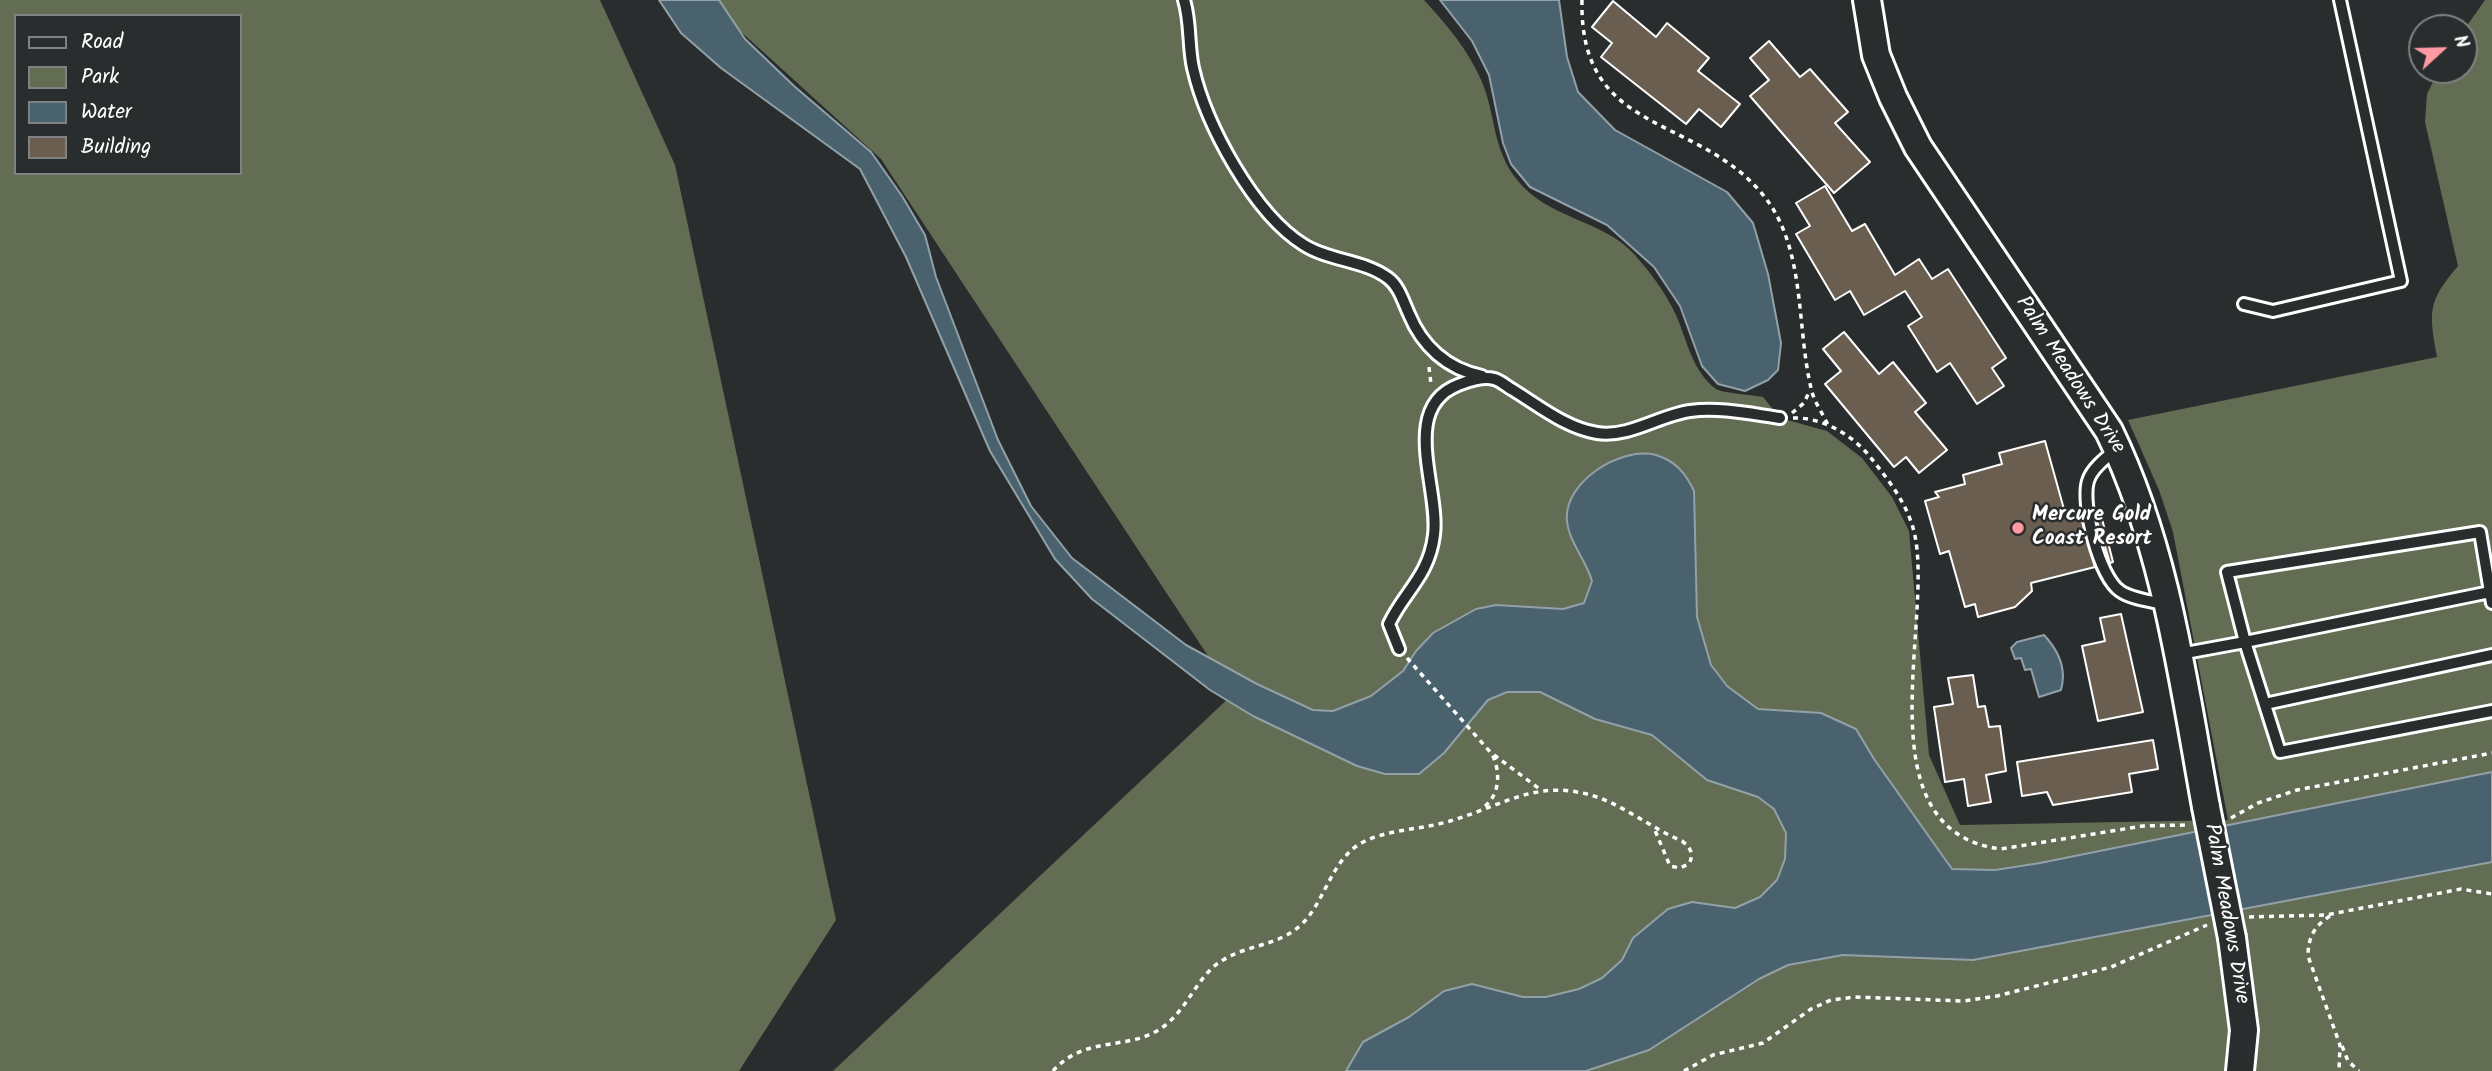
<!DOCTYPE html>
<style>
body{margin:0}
#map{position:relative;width:2492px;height:1071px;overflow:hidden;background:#2a2d2e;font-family:Kalam,sans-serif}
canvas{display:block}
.legend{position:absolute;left:14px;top:14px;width:228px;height:161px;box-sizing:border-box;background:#2a2d2e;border:2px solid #7f8182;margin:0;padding:9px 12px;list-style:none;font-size:21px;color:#fff}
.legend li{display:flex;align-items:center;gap:14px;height:35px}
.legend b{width:35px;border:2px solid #7f8182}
.north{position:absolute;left:2408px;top:14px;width:70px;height:70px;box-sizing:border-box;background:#2a2d2e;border:2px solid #7f8182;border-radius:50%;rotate:68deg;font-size:19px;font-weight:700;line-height:28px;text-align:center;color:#fff}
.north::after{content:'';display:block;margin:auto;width:24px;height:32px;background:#ff9aa2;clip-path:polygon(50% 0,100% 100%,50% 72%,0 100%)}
</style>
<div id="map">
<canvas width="2492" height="1071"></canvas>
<ul class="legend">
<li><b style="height:9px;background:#2a2d2e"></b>Road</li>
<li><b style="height:19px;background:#636d54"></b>Park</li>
<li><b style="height:19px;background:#4a626e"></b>Water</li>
<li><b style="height:19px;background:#6a5e51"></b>Building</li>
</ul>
<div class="north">N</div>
</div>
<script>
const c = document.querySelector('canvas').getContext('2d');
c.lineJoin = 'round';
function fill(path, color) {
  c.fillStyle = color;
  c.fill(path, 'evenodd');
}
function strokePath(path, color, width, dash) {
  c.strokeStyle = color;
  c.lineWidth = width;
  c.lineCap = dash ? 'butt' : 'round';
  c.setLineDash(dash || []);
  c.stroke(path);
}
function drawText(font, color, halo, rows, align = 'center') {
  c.font = font + ' Kalam,sans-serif';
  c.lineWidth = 5;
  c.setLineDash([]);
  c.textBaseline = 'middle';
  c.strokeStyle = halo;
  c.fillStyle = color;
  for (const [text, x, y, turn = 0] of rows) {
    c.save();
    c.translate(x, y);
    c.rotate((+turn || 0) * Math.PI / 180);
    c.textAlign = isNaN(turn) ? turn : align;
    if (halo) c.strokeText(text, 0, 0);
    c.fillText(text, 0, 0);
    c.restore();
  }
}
const green = new Path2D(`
 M0,0H600L675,165L836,920L739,1071H0ZM16,16H240V173H16Z
 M706,0H1424C1448,26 1468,50 1482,82C1496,115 1492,150 1518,181C1547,218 1603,220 1634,254C1651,273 1665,292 1676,315C1687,340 1692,371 1716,389C1722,393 1753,395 1763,397L1780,418L1827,431L1862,458L1892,497L1909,531L1929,755L1960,825L2228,820L2173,532L2159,490L2128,420L2437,357C2429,312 2427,302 2458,266L2425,122L2427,94L2439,70H2464V30L2485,0H2492V1071H833L1233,694L881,159Z`);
const water = new Path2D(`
 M659,0H719L745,39L794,86L871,152L902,196L925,235L936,277L998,440L1031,506L1072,558L1186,645L1257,684L1313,710L1333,711L1371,696L1403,671L1416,651L1433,633L1476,609L1496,605L1563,609L1584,603L1592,581C1586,560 1569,542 1567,521C1563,482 1621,446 1656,455C1676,461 1686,474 1694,491L1697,617L1711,665L1727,686L1758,709L1821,713L1856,729L1874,759L1952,869L1995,870L2040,863L2492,772V862L1973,960L1843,955L1788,965L1759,979L1649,1050L1586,1071H1346L1363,1042L1409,1017L1444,991L1472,984L1523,997H1546L1579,989L1602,978L1622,960L1633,938L1668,909L1692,902L1735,908L1760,897L1777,880L1785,859L1786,833L1774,809L1758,797L1707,780L1652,735L1595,719L1540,692H1507L1488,700L1444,753L1419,774H1385L1357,766L1253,716L1210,690L1092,599L1055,559L990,451L906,257L860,169L721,68L681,33Z
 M1440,0H1559L1567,57L1578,92L1615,130L1727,192L1753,223L1768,274L1781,343L1778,370L1768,380L1745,391L1718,384L1702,366L1680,306L1654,267L1607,225L1530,187L1511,164L1503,143L1489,75L1472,41Z
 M2044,635C2058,650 2067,669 2061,690L2039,697L2031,669L2025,670L2021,658L2015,659L2011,648L2017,642Z`);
const building = new Path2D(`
 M1613,1L1656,37L1667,23L1709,58L1698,71L1740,104L1721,127L1699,109L1686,124L1601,57L1612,43L1592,27Z
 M1769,41L1800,77L1810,69L1848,112L1835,123L1870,162L1834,193L1750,96L1769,80L1750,58Z
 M1825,186L1852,231L1865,224L1895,275L1919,259L1932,279L1948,269L2006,358L1992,368L2004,386L1977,404L1950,363L1937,372L1908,326L1922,317L1905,291L1864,315L1850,291L1835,300L1796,234L1810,226L1796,203Z
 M1844,332L1879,374L1893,362L1926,403L1915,412L1947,450L1919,473L1906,457L1894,467L1825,384L1841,371L1823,349Z
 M2045,441L2067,520L2081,516L2095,567L2031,583L2032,591L2015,607L1978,617L1975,604L1965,607L1949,551L1940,554L1925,501L1939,497L1935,492L1965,484L1963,475L2002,464L1999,453Z
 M2100,511L2113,562L2110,563L2097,521L2096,512Z
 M2121,614L2143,712L2098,721L2082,646L2105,641L2100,618Z
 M1973,675L1978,707L1985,706L1989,727L2000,726L2006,771L1986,775L1991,802L1968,806L1964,779L1945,782L1934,707L1953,704L1948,678Z
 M2153,740L2158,769L2129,774L2132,792L2053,805L2047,792L2022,796L2017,762Z`);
const path = new Path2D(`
 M1582,0C1579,133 1690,114 1758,189C1808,243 1795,326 1812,392C1815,403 1823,414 1828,425
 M1429,367L1431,384
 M1792,413L1804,403L1810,390
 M1793,418C1822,417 1853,435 1871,458C1890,482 1909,506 1915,536C1933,626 1861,831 2001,849L2143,826L2186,825
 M1407,658L1492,754C1500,770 1501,793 1485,806
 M1494,755L1541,790
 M2231,818L2258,803L2297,790L2492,753
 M2330,916C2314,926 2308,938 2308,956L2340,1045L2339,1071
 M2249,917L2326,915L2461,889L2492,894
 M2342,1046L2348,1061L2359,1071
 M1053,1071C1086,1034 1128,1052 1163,1027C1188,1009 1198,974 1223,960C1249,944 1280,946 1303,923C1325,900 1331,863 1358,845C1383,829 1422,830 1450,821C1493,809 1531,783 1577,792C1616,798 1646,826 1682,841C1691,848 1694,854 1689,864L1680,868L1670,866L1654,828
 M1684,1071L1713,1055L1763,1043L1811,1009L1831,1000L1855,997L1963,1001L1997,996L2111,967L2207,925`);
const service = new Path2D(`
 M1184,0C1191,22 1188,46 1193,68C1206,125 1254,214 1304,245C1329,261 1364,260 1388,278C1399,286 1403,301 1409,314C1422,346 1447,369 1482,376
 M2244,304L2273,311L2401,281L2340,0
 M2117,449C2107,457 2092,468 2088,481C2081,504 2099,577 2120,591C2131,599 2152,601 2166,605
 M2492,603L2490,592L2245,642L2280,752L2492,711
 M1399,649L1389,624C1404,592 1429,576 1434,535C1440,489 1399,408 1458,385C1467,381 1484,376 1494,379C1500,380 1507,387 1513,390C1539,406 1566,428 1597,433C1629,438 1660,415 1690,411C1720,407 1751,414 1780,418
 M2180,654L2245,642L2227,572L2480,532L2490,592
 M2265,704L2492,655`);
const tertiary = new Path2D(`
 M1867,0L1876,55L1893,97L1918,147L2109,431C2166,548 2183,680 2206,807
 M2232,938L2244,1030L2240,1071`);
const tertiaryBridge = new Path2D(`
 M2206,807L2232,938`);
const markers = [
 [2018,528,7,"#ff9aa2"]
];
const streetNames = [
 ["Palm Meadows Drive",2069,376,57],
 ["Palm Meadows Drive",2225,914,80]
];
const poiNames = [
 ["Mercure Gold",2032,516],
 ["Coast Resort",2032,540]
];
fill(green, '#636d54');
fill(water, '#4a626e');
strokePath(water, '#92a1a8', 2);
fill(building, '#6a5e51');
strokePath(building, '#fff', 2);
strokePath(service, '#fff', 16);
strokePath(tertiary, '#fff', 32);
strokePath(path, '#fff', 3.5, [5, 5]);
strokePath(service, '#2a2d2e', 10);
strokePath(tertiary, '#2a2d2e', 26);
strokePath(tertiaryBridge, '#fff', 32, []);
strokePath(tertiaryBridge, '#2a2d2e', 26);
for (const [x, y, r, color] of markers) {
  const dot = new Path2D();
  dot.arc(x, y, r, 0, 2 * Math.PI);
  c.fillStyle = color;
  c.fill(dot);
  strokePath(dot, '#2a2d2e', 2.5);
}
drawText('21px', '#fff', '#2a2d2e', streetNames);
drawText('bold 21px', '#fff', '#2a2d2e', poiNames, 'left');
</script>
